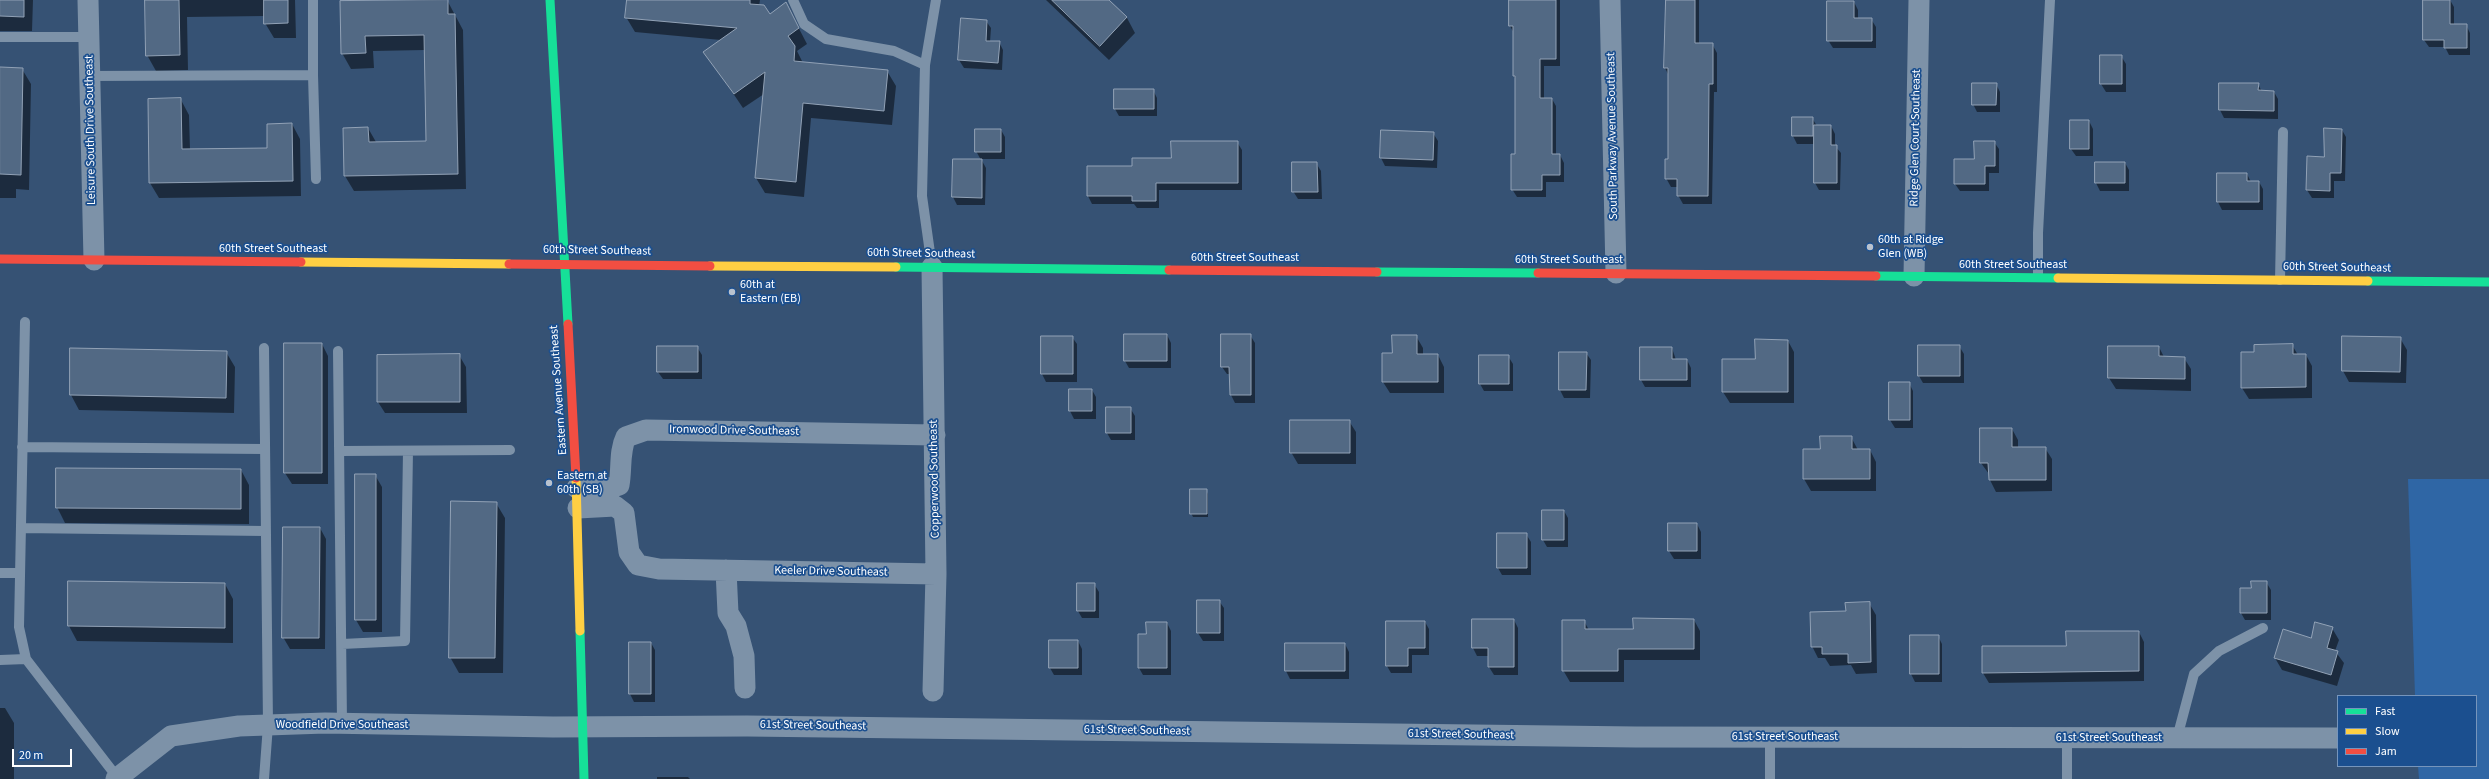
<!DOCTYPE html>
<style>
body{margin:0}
#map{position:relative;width:2489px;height:779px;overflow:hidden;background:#365274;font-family:"Source Sans 3",sans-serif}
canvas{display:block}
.legend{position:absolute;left:2337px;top:695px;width:140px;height:72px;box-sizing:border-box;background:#1b4f8f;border:1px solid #7695bc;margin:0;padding:5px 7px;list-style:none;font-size:12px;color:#fff}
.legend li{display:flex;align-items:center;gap:8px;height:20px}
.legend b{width:20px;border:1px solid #7695bc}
.scale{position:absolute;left:12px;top:749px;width:60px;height:18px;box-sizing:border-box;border:2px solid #fff;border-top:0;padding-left:5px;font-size:12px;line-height:14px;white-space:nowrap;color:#fff;-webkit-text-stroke:3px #1b4f8f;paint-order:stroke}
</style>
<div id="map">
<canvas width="2489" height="779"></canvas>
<ul class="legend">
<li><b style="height:5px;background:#16e098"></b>Fast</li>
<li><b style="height:5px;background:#ffcf43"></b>Slow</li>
<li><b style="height:5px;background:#f24e42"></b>Jam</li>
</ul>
<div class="scale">20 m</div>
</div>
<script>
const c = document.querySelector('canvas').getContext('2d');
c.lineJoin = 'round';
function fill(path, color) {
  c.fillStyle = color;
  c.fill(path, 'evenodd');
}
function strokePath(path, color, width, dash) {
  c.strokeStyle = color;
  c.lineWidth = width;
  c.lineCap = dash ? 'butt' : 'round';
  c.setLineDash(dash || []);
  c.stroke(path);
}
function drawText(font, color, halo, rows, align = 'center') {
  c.font = font + ' "Source Sans 3",sans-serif';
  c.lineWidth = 3.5;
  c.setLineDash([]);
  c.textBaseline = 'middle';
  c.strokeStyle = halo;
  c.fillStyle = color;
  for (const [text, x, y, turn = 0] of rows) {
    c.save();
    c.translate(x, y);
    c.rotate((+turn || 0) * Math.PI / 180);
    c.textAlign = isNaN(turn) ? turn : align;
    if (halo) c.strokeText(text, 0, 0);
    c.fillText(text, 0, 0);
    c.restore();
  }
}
const green = new Path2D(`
 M2408,479H2489V779H2419L2418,766H2476V696H2415Z`);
const shadow = new Path2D(`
 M0,0H33L32,31H0Z
 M146,0H295L296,38H274L265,23V16L187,17L188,70L156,71L147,55Z
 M447,0L463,30L466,189L354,191L345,176L344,129L368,128L376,142H427L425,50L373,51L374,68L351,69L342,53L341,2Z
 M628,0H760L759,6L770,15L794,19L807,44L797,51L803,63L887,71L896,86L892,125L811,118L804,197L765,193L756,178L764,94L743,108L705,52L721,40L635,32L626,17Z
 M1046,0H1108L1127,18L1135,33L1109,60Z
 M1510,0H1560V66H1544V99H1552L1556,106V155H1560L1564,163V182H1546V197H1517L1512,189L1516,155V81L1514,76V33L1510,26Z
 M1667,0H1699V44H1712L1717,53V92H1714L1712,204H1683L1678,195V187H1671L1666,178L1669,160V76L1665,68Z
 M2424,0H2450L2454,7V25H2466L2470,33V55H2449L2445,47H2429L2424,40Z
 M1854,2L1858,10V19H1871L1876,27V48H1833L1828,40Z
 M962,19L986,21L991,28L990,42H999L1003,50L1002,70L964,68L959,60Z
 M2121,56L2126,64V92H2106L2101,84Z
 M0,68L22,69L31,84L29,190L16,189V198H0Z
 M1996,84L2000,92V112H1977L1973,104Z
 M2258,84L2262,92H2274L2278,99V119L2224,118L2220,110Z
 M1153,90L1157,98V116H1119L1115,109Z
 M181,100L189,115L190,150L268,149L292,124L300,139L301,196L159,198L150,183Z
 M1812,118L1817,126H1831L1835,134V146L1841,153L1840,190H1819L1815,183V144H1797L1793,136Z
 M2089,121L2093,129V156H2076L2071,149Z
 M1001,130L1005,137V159H981L986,168L985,205H957L953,197L954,160H981L976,151Z
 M2342,130L2346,137L2345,181H2334V198H2312L2307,190L2308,157L2325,158Z
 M1382,131L1433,133L1438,141L1437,168L1385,166L1381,158Z
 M1237,142L1242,150V190H1159V208H1137L1134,204H1092L1088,196V167H1133L1172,159Z
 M1994,142L1999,149V173H1989V191H1960L1955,184Z
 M1316,163L1321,171L1322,199H1298L1293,191Z
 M2096,163H2125L2129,170V191H2100L2096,183Z
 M2218,174H2247L2251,182H2259L2263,189V210H2222L2218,202Z
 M1167,335L1171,343V368H1129L1125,361Z
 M1250,335L1255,343V403H1235L1231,395L1230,374H1227L1222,367Z
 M1416,336L1423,348V355H1438L1444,367V393H1390L1383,382L1393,354Z
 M1042,337H1072L1077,344V382H1046L1042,374Z
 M2400,338L2407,350L2406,383L2349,382L2343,371Z
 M1788,341L1794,352V403H1730L1723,392L1756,360Z
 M322,344L328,356V484H292L285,473Z
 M2292,345L2298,355H2306L2312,366V398L2249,399L2242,388L2255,353Z
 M1959,346L1964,354V383H1923L1919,376Z
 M697,347L702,355V379H663L658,372Z
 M2159,347L2164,357L2184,358L2191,369V391L2116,389L2109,378Z
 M1672,348L1676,360H1687L1691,368V387H1645L1641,380Z
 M226,352L235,367L234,413L79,410L71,395Z
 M1560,353H1586L1591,360L1590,398H1564L1560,390Z
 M459,355L466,367L467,413H385L378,402Z
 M1508,356L1513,364V391H1484L1480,384Z
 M1909,383L1913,391V428H1895L1890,420Z
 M1092,390L1096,397V419H1074L1070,411Z
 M1130,408L1135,416V440H1111L1107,433Z
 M1349,421L1356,432V464H1298L1291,452Z
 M1981,429H2012L2018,440V448H2045L2052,459V491L1996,492L1990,480L1989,474L1981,463Z
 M1851,437L1858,450H1870L1876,462V491H1811L1804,479V450H1821Z
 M241,470L249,485V524L65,523L57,507Z
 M356,475H375L382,487V632H363L356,620Z
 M1206,490L1208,494V517H1193L1191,513Z
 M496,503L505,518L503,673H459L450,657Z
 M1564,511L1568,518V547H1547L1543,540Z
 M1697,524L1701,532V559H1674L1669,551Z
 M320,528L326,539L325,649H290L283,637Z
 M1526,534L1531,542V575H1502L1498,568Z
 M69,582L225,584L233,599V643L77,641L69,626Z
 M2266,582L2271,590V620H2245L2241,613L2252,589Z
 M1094,584L1099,592V618H1082L1078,611Z
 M1198,601H1219L1224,608V641H1203L1198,633Z
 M1869,603L1876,615L1877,673L1856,674L1851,665L1830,666L1825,658H1818L1812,646L1847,612Z
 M1473,620H1514L1518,628V675H1494L1489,667V656H1477L1473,648Z
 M1694,620L1700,631V660H1624V682H1570L1563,670L1584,621L1589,630H1634Z
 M1425,622L1429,629V655H1412V673H1391L1387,666Z
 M1167,623L1171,631V675H1143L1139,668L1146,635Z
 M2332,628L2339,640L2335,651L2344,663L2337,686L2282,670L2275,658Z
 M2139,632L2144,642V681L1989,683L1983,673L2067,647Z
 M1911,636H1938L1942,644V682H1915L1911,674Z
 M1078,641L1082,649V675H1054L1050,668Z
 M651,643L655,650V702H634L630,694Z
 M1286,644H1345L1349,652V679H1290L1286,671Z
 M0,708H5L14,723V779H0Z
 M657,777H688L690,779H657Z`);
const building = new Path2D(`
 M0,0H24V17L0,16Z
 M145,0H179L180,55L146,56Z
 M264,0H288V23L264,24Z
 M448,0V14H455L458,174L344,176L343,128L368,127L369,142L426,141L424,35L365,36L366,53L341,54L340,1Z
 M627,0H750V4L764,5L770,14L786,2L799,28L788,36L795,46L794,61L888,70L884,111L803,103L796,182L755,178L765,72L734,94L703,52L737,28L625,18Z
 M1052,0H1109L1127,17L1100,46Z
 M1509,0H1556V59H1540V98H1552V154H1560V175H1542V190H1511V154H1515V76H1513V26H1509Z
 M1666,0H1695V43H1713V84H1709L1708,196H1677V179H1665V159H1668V68H1664Z
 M2423,0H2450V24H2467V48H2444V40H2423Z
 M1827,1H1854V18H1872V41H1827Z
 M961,18L987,20L986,41H1000L998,63L958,60Z
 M2100,55H2122V84H2100Z
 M0,67L23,68L21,175L0,174Z
 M1972,83H1997L1996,105H1972Z
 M2219,83H2259L2258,90L2274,91V111L2219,110Z
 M1114,89H1154V109H1114Z
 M181,98L182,149L267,148V124L292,123L293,181L149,183L148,99Z
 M1792,117H1813V136H1792Z
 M2070,120H2089V149H2070Z
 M1814,125H1831V145H1837V183H1814Z
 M2324,128L2342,129L2341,173H2330V191L2306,190L2307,156L2324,157Z
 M975,129H1001V152H975Z
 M1381,130L1434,132L1433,160L1380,158Z
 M1171,141H1238V183H1156V201H1132V196H1087V166H1132V158H1171Z
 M1974,141H1995V166H1985V184H1954V159H1974Z
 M953,159H982V198L952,197Z
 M1292,162H1317L1318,192H1292Z
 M2095,162H2125V183H2095Z
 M2217,173H2247V181H2259V202H2217Z
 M1124,334H1167V361H1124Z
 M1221,334H1251V395H1230L1229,367H1221Z
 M1392,335H1417V354H1438V382H1382V353H1392Z
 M1041,336H1073V374H1041Z
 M2342,336L2401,337L2400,372L2342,371Z
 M1755,339L1788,340V392H1722V359H1755Z
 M284,343H322V473H284Z
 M2293,344V354H2306V387L2241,388V352H2254V345Z
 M1918,345H1960V376H1918Z
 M657,346H698V372H657Z
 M2108,346H2159V356L2185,357V379L2108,378Z
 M1640,347H1672V359H1687V380H1640Z
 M70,348L227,351L226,398L70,395Z
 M1559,352H1587L1586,390H1559Z
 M460,354V402H377V355Z
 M1479,355H1509V384H1479Z
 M1889,382H1910V420H1889Z
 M1069,389H1092V411H1069Z
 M1106,407H1131V433H1106Z
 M1290,420H1350V453H1290Z
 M1980,428H2012V447H2046V480H1989L1988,463H1980Z
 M1820,436H1852V449H1870V479H1803V449H1820Z
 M56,468L241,469V509L56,508Z
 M355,474H376V620H355Z
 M1190,489H1207V514H1190Z
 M451,501L497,502L495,658H449Z
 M1542,510H1564V540H1542Z
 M1668,523H1697V551H1668Z
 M283,527H320L319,638H282Z
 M1497,533H1527V568H1497Z
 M68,581L225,583V628L68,626Z
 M2251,581H2267V613H2240V588H2251Z
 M1077,583H1095V611H1077Z
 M1197,600H1220V633H1197Z
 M1870,602L1871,662L1848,663V654H1822V647H1811L1810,612L1846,611L1845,603Z
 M1633,618L1694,619V649H1618V671H1562V620H1585V629H1633Z
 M1472,619H1514V667H1488V648H1472Z
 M1386,621H1425V648H1408V666H1386Z
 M1146,622H1167V668H1138V634H1146Z
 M2315,622L2333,627L2327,648L2338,651L2331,675L2274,658L2283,629L2311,638Z
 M2066,631H2139V671L1982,673V646H2066Z
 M1910,635H1939V674H1910Z
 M1049,640H1078V668H1049Z
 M629,642H651V694H629Z
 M1285,643H1345V671H1285Z`);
const lane = new Path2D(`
 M793,0L804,24L826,39L894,51L925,65
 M0,37H89
 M313,75L316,179
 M90,76L313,75V0
 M932,267L922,196L925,65L936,0
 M2038,277V233L2050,0
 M2280,280L2283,132
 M25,322L19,627L26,659L117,777
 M264,348L268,725L264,779
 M338,351L342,723
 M22,447L264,449
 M340,451L510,450
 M21,528L265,531
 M0,573H20
 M342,644L405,641L408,451
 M0,660L26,659
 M1770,737V779
 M2067,738V779
 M2177,738L2194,674L2219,651L2263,628`);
const street = new Path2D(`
 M88,0L94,260
 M1610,0L1616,273
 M932,267L936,574L933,691
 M1914,276L1919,0
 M577,488L607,489L619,485C622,469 619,451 626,437L646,430L935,435
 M578,508L615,506L624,513L629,552L638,565L659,569L936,574
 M726,570L728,613L736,626L744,656L745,688
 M116,779L171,736L239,726L325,723L553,727L747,726L1636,737L2338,738`);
const fast = new Path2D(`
 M550,0L568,324
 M896,267L1169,270
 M1377,272L1538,273
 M1876,276L2058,278
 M2368,281L2489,282
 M580,631L584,779`);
const slow = new Path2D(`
 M301,262L509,264
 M710,266L896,267
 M2058,278L2368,281
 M576,478L580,631`);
const jam = new Path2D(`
 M0,259L301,262
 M509,264L710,266
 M1169,270L1377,272
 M1538,273L1876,276
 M568,324L576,478`);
const markers = [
 [1870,247,4,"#b9c2ce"],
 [732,292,4,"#b9c2ce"],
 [549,483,4,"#b9c2ce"]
];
const streetNames = [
 ["Leisure South Drive Southeast",91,130,-91],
 ["South Parkway Avenue Southeast",1613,136,-91],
 ["Ridge Glen Court Southeast",1916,138,-89],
 ["60th Street Southeast",273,249],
 ["60th Street Southeast",597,251,1],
 ["60th Street Southeast",921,254,1],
 ["60th Street Southeast",1245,258],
 ["60th Street Southeast",1569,260],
 ["60th Street Southeast",2013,265],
 ["60th Street Southeast",2337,268,1],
 ["Eastern Avenue Southeast",559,390,-94],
 ["Ironwood Drive Southeast",734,431,1],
 ["Copperwood Southeast",935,479,-91],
 ["Keeler Drive Southeast",831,572,1],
 ["Woodfield Drive Southeast",342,725],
 ["61st Street Southeast",813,726,1],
 ["61st Street Southeast",1137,731,1],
 ["61st Street Southeast",1461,735,1],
 ["61st Street Southeast",1785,737],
 ["61st Street Southeast",2109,738]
];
const poiNames = [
 ["60th at Ridge",1878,240],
 ["Glen (WB)",1878,254],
 ["60th at",740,285],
 ["Eastern (EB)",740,299],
 ["Eastern at",557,476],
 ["60th (SB)",557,490]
];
fill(green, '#2f66a5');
fill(shadow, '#0007');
fill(building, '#526984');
strokePath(building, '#92a2b6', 1);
strokePath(lane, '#7d92a8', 10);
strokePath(street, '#7d92a8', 21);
strokePath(fast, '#16e098', 9);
strokePath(slow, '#ffcf43', 9);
strokePath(jam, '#f24e42', 9);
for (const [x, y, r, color] of markers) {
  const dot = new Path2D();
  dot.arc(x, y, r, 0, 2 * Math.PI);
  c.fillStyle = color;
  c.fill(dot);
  strokePath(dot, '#1b4f8f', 1.5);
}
drawText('12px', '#fff', '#1b4f8f', streetNames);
drawText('12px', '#fff', '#1b4f8f', poiNames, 'left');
</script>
